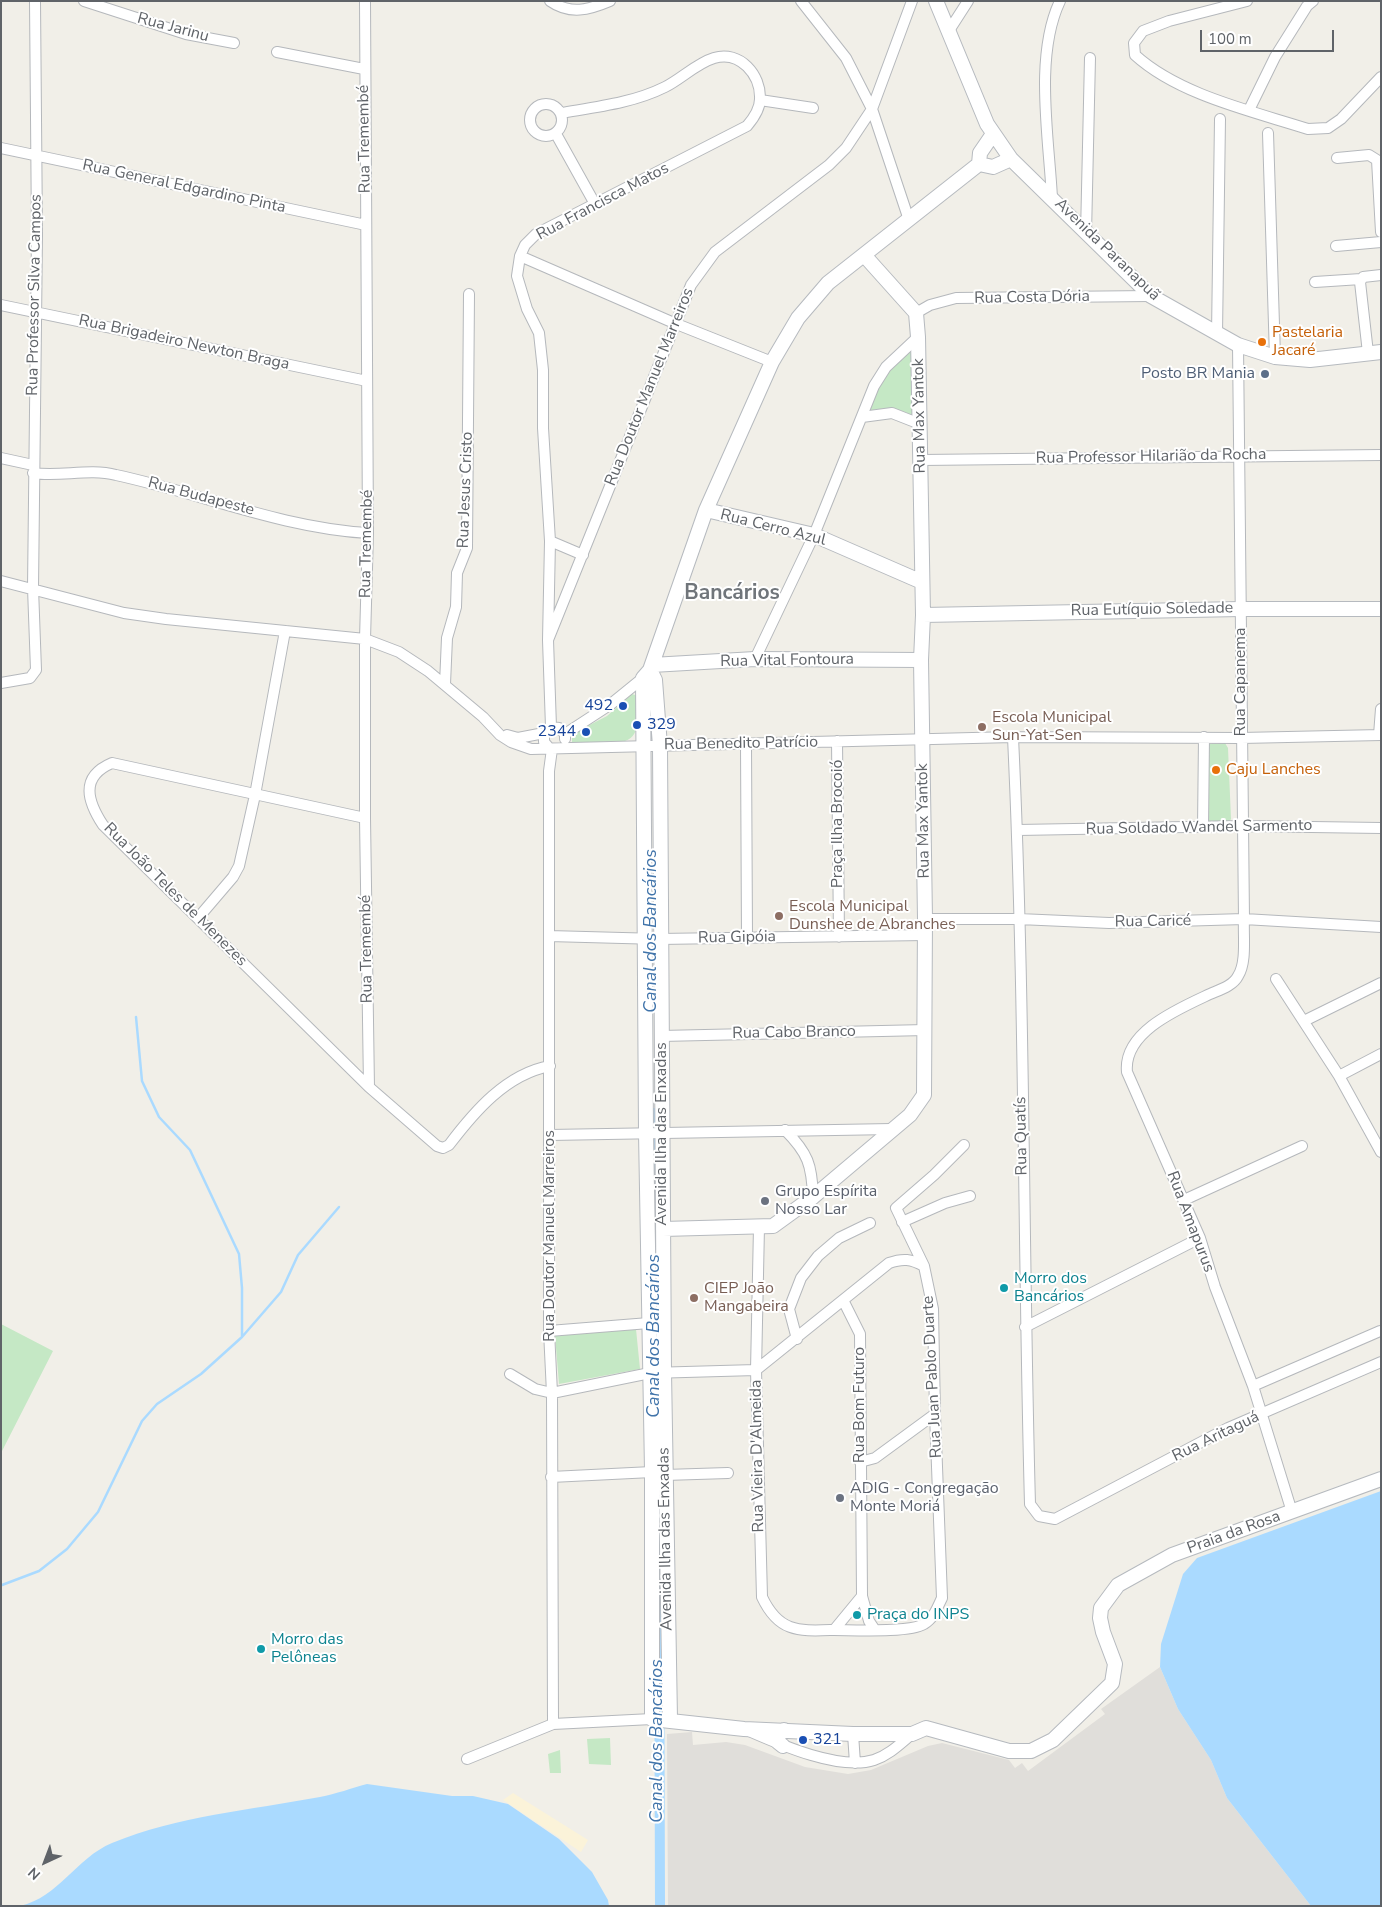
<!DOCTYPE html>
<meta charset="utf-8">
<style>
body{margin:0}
#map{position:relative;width:1382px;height:1907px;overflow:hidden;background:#f1efe8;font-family:"Nunito Sans",sans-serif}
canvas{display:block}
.frame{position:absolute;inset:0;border:2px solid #5f6368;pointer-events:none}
.north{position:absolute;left:20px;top:1837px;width:50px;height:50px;-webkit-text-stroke:4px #fff;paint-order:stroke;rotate:223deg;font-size:14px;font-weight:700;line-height:20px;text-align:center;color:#5f6368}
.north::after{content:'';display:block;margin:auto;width:18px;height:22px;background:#5f6368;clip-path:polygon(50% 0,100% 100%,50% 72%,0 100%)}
.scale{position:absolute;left:1200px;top:30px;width:134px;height:22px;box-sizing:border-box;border:2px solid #5f6368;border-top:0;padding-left:6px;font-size:15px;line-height:18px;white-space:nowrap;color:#5f6368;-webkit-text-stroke:4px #fff;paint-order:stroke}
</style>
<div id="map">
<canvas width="1382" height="1907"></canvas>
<div class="frame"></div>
<div class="north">N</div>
<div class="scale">100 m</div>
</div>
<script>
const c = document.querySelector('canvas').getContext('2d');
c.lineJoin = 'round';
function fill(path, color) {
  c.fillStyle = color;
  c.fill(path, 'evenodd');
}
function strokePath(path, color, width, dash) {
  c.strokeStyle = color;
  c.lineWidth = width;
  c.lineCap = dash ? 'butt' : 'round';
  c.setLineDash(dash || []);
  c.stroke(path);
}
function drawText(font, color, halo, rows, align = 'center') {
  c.font = font + ' "Nunito Sans",sans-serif';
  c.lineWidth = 4;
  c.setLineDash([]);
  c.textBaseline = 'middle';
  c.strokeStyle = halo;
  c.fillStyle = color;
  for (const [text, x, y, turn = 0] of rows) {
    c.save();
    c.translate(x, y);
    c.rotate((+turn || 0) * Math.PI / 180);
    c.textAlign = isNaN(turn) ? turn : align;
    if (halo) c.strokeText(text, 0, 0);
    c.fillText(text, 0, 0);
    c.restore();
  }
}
const industrial = new Path2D(`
 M1160,1667L1178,1709L1211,1760L1227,1798L1311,1906H668L667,1734L692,1732L693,1745L726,1742L745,1745L805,1767L848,1774L871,1770L928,1746L942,1743L1009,1760L1015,1768L1022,1763L1028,1771L1105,1714L1101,1709Z`);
const green = new Path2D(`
 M912,352L913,416C897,407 885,407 867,411C874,388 890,371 905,353Z
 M632,694L638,696C637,711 643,735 625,741L572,743V734L607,716Z
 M1225,743L1228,748L1231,819L1228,824L1207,823L1208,744Z
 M1,1324L53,1351L1,1453Z
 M636,1329L640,1369L559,1384L555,1335Z
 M610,1738L611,1765L589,1764L587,1739Z
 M560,1750L561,1773H550L548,1754Z`);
const sand = new Path2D(`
 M513,1793L588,1840L581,1852L503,1800Z`);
const water = new Path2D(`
 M1381,1491V1906H1311L1227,1798L1211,1760L1178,1709L1160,1667L1161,1644L1183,1574L1197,1558Z
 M367,1784L452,1796H473L508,1804L559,1839L592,1872L608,1900L609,1906H20C59,1897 76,1858 112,1843C178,1816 250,1810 320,1797C336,1794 352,1788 367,1784Z`);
const stream = new Path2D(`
 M136,1017L142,1081L159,1117L190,1150L239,1254L242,1288V1336
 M2,1585L39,1571L67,1549L98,1512L142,1421L157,1404L201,1374L242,1337L281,1292L298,1255L339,1207`);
const canal = new Path2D(`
 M653,1113L655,1228
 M659,1560L660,1906`);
const street = new Path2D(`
 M84,1L186,34L234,43
 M365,1L368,533L365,639V818L369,1087
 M550,1C570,15 589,10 610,1
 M801,1L846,58L872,109L909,220
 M1247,1L1169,21L1143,31L1134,43L1135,55C1179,95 1252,111 1308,129L1328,128L1341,119L1381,77
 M950,29L968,1
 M277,52L364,69
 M760,100L813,108
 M530 120a16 16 0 1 1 32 0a16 16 0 1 1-32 0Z
 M1249,110L1275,57L1307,6L1313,1
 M1268,133L1275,357
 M556,134L595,204
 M1,148L366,225
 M1337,158L1369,155L1377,160L1381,232
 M1052,198C1049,138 1034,56 1060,1
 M1086,234L1090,58
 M1336,246L1381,242
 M520,256L674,323L772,362
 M1315,282L1361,279
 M1,305L367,381
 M916,313L930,305L956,298L1151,296
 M1217,334L1220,119
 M1238,345L1244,919C1243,936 1247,962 1238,976C1233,986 1219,990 1210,994C1178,1009 1123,1032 1127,1072L1200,1238L1215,1287L1253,1386L1292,1512
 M1368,353L1360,282L1363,277L1381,275
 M862,417L892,413L920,424
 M1,458L33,465
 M921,460L1381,455
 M33,473C61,477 89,468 116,475C200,493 282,528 368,533
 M550,541L583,555
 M1,581L124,613L166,619L365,639L399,652L428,671L483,717L500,735L511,742L531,749L1013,737L1241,738L1381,735
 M548,640L550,541L543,428V370L539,333L527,309L517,276L520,256L525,245L536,234L747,126C753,119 760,109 760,99C761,75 740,50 714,58C697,63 681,79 665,87C633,103 596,107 561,113
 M755,659L814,535L874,386L886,367L918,337
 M1,683L30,678L36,670L33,588L37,235L35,1
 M445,684L447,638L456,607L457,573L467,548L469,294
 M551,727L548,640L691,285L715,252L829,165L846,148L872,109L912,1
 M565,734L611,704L643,678L648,679
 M507,735L518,738L544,733
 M1379,735L1381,709
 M1013,737C1025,992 1023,1248 1030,1504L1039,1516L1055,1519L1228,1428L1381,1362
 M837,741L839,937
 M746,745L747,937
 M550,749L544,742V733L551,727L559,728L565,734V739
 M552,749L549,771V1331L552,1393L553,1724
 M365,818L112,763C79,777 88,802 103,825L369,1087L437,1146L443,1148L449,1145C474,1112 506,1074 550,1066
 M1203,827L1204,737
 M1018,830L1242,826L1381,828
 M198,918L233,877L239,866L255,795L285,631
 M925,919H1019L1109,923L1244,919L1381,927
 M549,936L659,939L925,935
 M1276,979L1339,1076L1381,1152
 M1304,1021L1381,983
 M661,1036L926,1030
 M1339,1076L1381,1054
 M785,1130C808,1153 812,1165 813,1197
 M550,1135L892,1129
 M1184,1200L1302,1146
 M902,1222L945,1203L970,1196
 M759,1227L756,1370L762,1597C779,1633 799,1631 834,1630L862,1596
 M844,1302L860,1334L862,1596L869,1621L875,1630
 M1025,1327L1200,1238
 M549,1331L649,1323
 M797,1339L789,1309L801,1278L818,1256L839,1238L870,1223
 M510,1374L535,1389L552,1393L650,1373L756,1370L889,1263C903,1258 911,1259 924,1266
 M1253,1386L1380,1331
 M860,1462L875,1458L935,1414
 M665,1475L728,1473
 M551,1477L652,1472
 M834,1630C853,1630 910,1633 924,1624C934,1618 937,1608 942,1598L935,1414L933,1309L924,1266L896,1208L934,1175L964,1145
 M749,1731C781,1745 840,1771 874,1760C889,1755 900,1744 912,1734
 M853,1734L855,1763
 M467,1759L553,1724L652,1719`);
const secondary = new Path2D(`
 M936,1L987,124L1011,159L1151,296L1238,345L1275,357L1310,360L1381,352
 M979,164L828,283L798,318L772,362L706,510L650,670L643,678L646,1133L652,1470V1719L744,1729L853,1734H912L926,1728L1009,1751H1031L1053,1740L1112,1683L1115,1664L1103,1632L1100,1618L1101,1608L1118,1585L1172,1555L1381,1479
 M979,164L980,153L993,134
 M979,164L993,167L1011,159
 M706,510L814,535L922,582
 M923,615L1241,609H1381
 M652,665L755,659L921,660
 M650,670L655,680L660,746L664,1372L670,1719
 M663,1229L773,1226L813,1197L910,1115L924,1095L925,919L921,660L923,615L918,337L916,313L864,255
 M783,1746L778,1742L777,1737L784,1730`);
const markers = [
 [1262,342,5,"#e8710a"],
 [1265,374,5,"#5c6f8a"],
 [623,706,5,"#1a4fb4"],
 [637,725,5,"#1a4fb4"],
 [982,727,5,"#8d6e63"],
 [586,732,5,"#1a4fb4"],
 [1216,770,5,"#e8710a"],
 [779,916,5,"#8d6e63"],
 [765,1201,5,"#6b7280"],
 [1004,1288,5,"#0f9aa8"],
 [694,1298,5,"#8d6e63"],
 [840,1498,5,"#6b7280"],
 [857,1615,5,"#0f9aa8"],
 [261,1649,5,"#0f9aa8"],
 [803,1740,5,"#1a4fb4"]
];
const streetNames = [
 ["Rua Jarinu",173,28,15],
 ["Rua Tremembé",365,139,-91],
 ["Rua General Edgardino Pinta",184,187,12],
 ["Rua Francisca Matos",603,202,-28],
 ["Avenida Paranapuã",1107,250,44],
 ["Rua Professor Silva Campos",35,295,-89],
 ["Rua Costa Dória",1032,298,-1],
 ["Rua Brigadeiro Newton Braga",184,343,12],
 ["Rua Doutor Manuel Marreiros",650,387,-68],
 ["Rua Max Yantok",920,416,-91],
 ["Rua Professor Hilarião da Rocha",1151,457,-1],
 ["Rua Jesus Cristo",466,490,-88],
 ["Rua Budapeste",201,497,15],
 ["Rua Cerro Azul",773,528,14],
 ["Rua Tremembé",367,544,-89],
 ["Rua Eutíquio Soledade",1152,610,-1],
 ["Rua Vital Fontoura",787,661,-1],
 ["Rua Capanema",1241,682,-90],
 ["Rua Benedito Patrício",741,744,-1],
 ["Rua Max Yantok",924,821,-91],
 ["Praça Ilha Brocoió",838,824,-90],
 ["Rua Soldado Wandel Sarmento",1199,828,-1],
 ["Rua João Teles de Menezes",175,895,45],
 ["Rua Caricé",1153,922,-1],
 ["Rua Gipóia",737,938,-1],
 ["Rua Tremembé",367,949,-91],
 ["Rua Cabo Branco",794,1033,-1],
 ["Avenida Ilha das Enxadas",662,1134,-90],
 ["Rua Quatís",1022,1136,-91],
 ["Rua Amapurus",1190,1222,69],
 ["Rua Doutor Manuel Marreiros",550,1236,-90],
 ["Rua Juan Pablo Duarte",933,1377,-93],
 ["Rua Bom Futuro",860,1405,-90],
 ["Rua Aritaguá",1216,1437,-26],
 ["Rua Vieira D'Almeida",758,1456,-91],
 ["Praia da Rosa",1234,1533,-20],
 ["Avenida Ilha das Enxadas",666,1539,-91]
];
const foodNames = [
 ["Pastelaria",1272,333],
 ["Jacaré",1272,351],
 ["Caju Lanches",1226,770]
];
const serviceNames = [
 ["Posto BR Mania",1255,374]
];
const transitNames = [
 ["492",613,706],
 ["329",647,725,"left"],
 ["2344",576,732],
 ["321",813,1740,"left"]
];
const educationNames = [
 ["Escola Municipal",992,718],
 ["Sun-Yat-Sen",992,736],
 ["Escola Municipal",789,907],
 ["Dunshee de Abranches",789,925],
 ["CIEP João",704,1289],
 ["Mangabeira",704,1307]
];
const worshipNames = [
 ["Grupo Espírita",775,1192],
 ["Nosso Lar",775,1210],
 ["ADIG - Congregação",850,1489],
 ["Monte Moriá",850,1507]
];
const cultureNames = [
 ["Morro dos",1014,1279],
 ["Bancários",1014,1297],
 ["Praça do INPS",867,1615],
 ["Morro das",271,1640],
 ["Pelôneas",271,1658]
];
const waterNames = [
 ["Canal dos Bancários",652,931,-90],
 ["Canal dos Bancários",655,1336,-90],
 ["Canal dos Bancários",658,1741,-90]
];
const districtNames = [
 ["Bancários",732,594]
];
fill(industrial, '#e0deda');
fill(green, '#c5e8c5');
fill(sand, '#fbf3d9');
fill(water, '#aadaff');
strokePath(stream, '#aadaff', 2.5);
strokePath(canal, '#aadaff', 10);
strokePath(street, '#b5b8bc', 12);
strokePath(secondary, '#b6babf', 16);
strokePath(street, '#fff', 10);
strokePath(secondary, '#fff', 14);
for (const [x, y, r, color] of markers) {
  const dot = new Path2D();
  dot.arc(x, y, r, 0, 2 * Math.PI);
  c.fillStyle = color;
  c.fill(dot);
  strokePath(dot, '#fff', 2);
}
drawText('16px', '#5f6368', '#fff', streetNames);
drawText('16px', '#c56008', '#fff', foodNames, 'left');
drawText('16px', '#4e5e75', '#fff', serviceNames, 'right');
drawText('16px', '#164399', '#fff', transitNames, 'right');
drawText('16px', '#785e54', '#fff', educationNames, 'left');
drawText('16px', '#5b616d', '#fff', worshipNames, 'left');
drawText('16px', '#0d838f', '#fff', cultureNames, 'left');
drawText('italic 18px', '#4174aa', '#fff', waterNames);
drawText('bold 21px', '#70757a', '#fff', districtNames);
</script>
